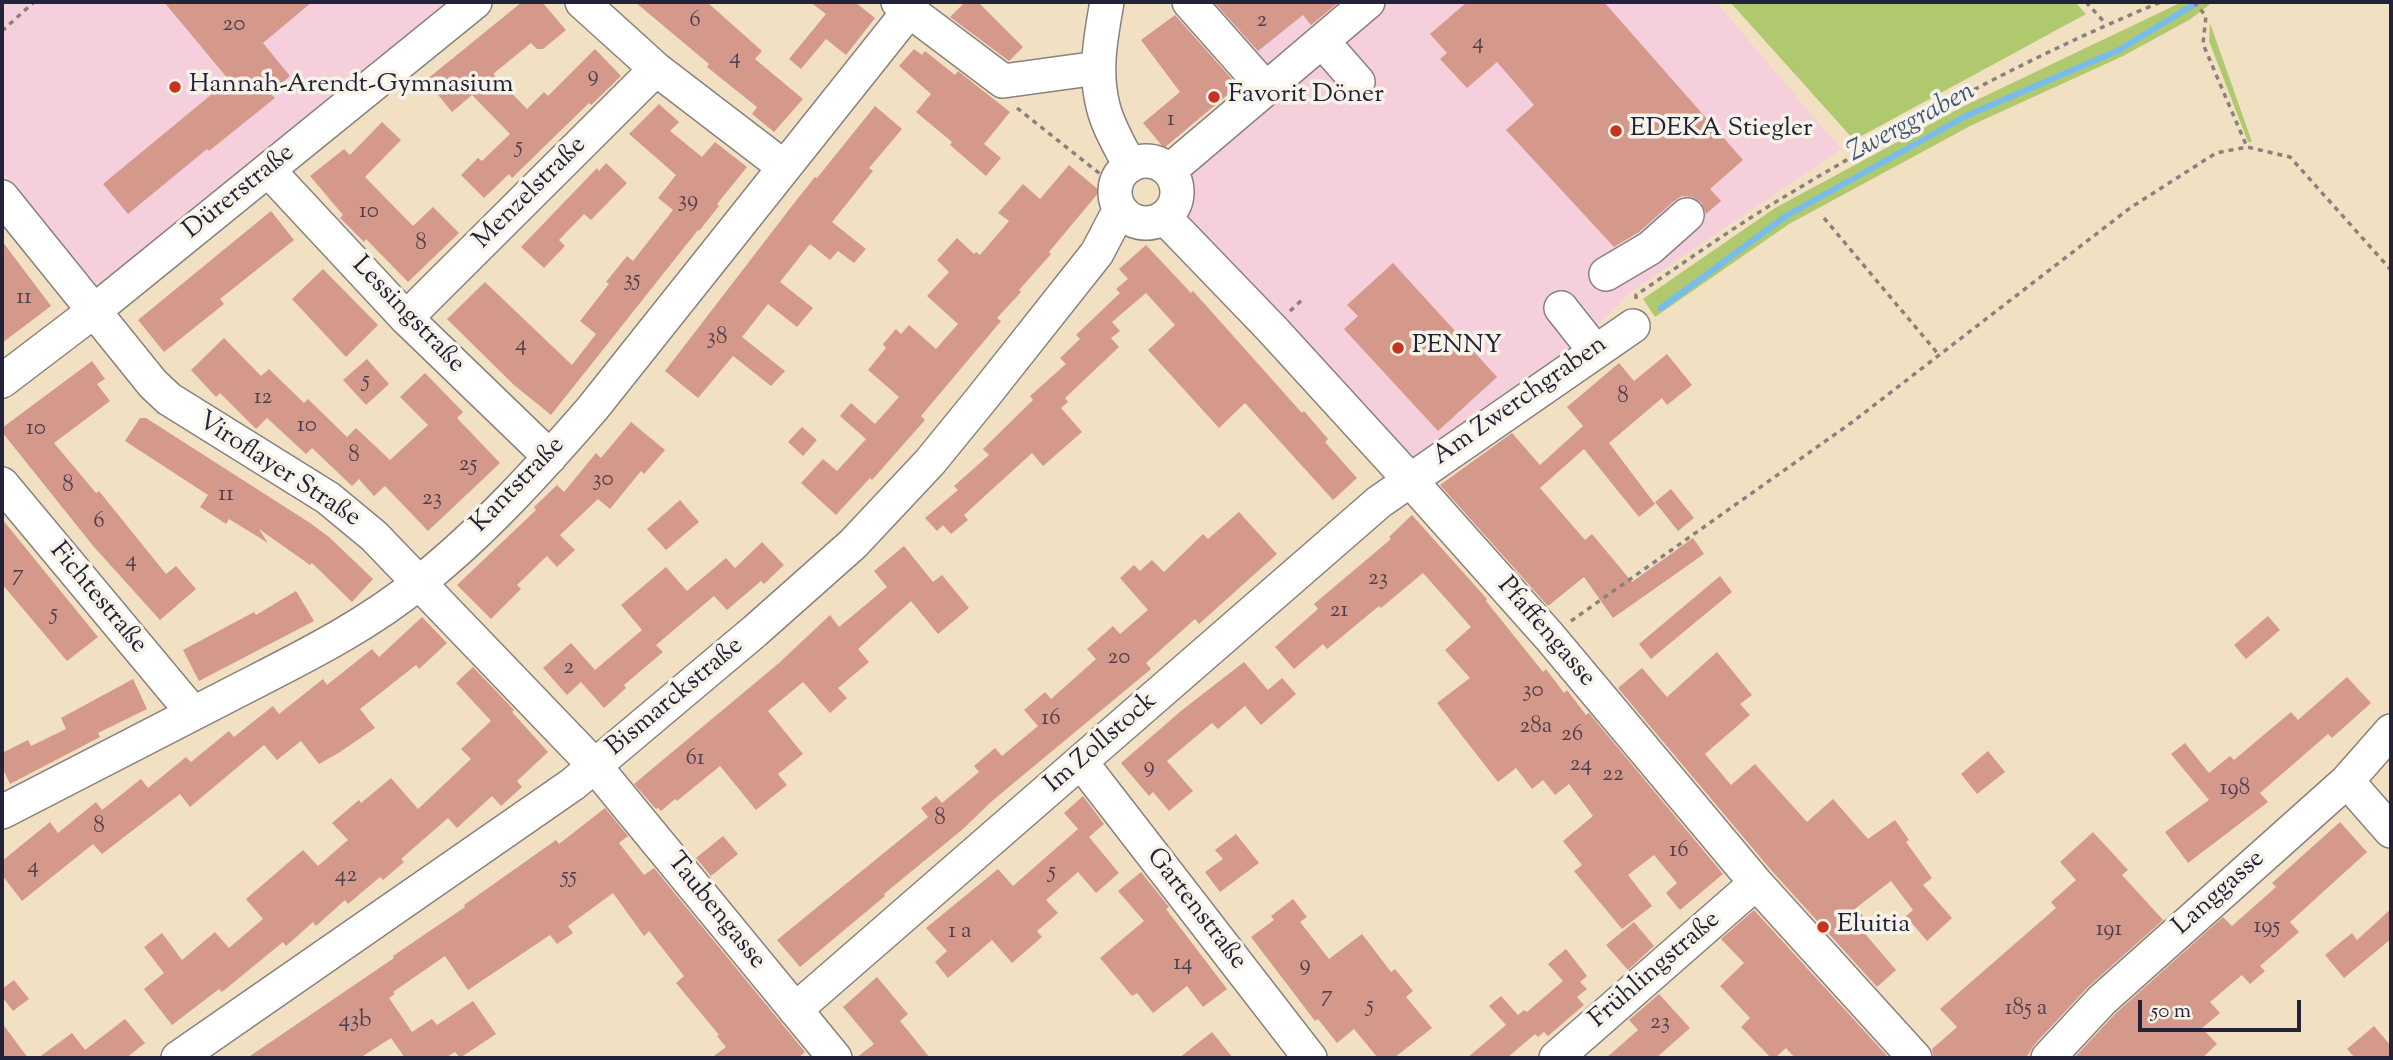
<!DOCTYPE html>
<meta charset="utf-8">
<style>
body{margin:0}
#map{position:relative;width:2393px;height:1060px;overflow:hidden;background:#f1e0c2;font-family:"Sorts Mill Goudy",serif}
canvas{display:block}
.frame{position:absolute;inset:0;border:4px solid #22223b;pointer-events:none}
.scale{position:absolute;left:2138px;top:1000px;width:163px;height:32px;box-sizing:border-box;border:4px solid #22223b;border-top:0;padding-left:9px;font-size:21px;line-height:24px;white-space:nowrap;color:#22223b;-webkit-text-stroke:5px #f7f3e8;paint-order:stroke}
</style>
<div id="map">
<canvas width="2393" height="1060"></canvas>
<div class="frame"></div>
<div class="scale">50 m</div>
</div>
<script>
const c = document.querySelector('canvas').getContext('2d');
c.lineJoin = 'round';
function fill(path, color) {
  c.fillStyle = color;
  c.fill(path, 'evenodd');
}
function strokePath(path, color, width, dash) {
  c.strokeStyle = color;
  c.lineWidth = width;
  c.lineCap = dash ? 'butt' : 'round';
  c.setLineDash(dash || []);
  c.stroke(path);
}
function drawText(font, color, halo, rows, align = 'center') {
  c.font = font + ' "Sorts Mill Goudy",serif';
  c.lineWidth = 7;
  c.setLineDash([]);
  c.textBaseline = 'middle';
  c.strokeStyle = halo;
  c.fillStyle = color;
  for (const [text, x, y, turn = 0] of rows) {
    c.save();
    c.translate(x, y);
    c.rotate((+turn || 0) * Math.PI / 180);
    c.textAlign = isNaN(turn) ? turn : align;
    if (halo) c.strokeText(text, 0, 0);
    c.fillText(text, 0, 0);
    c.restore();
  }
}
const built = new Path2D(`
 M2,2H440L442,6L438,13L101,285L94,281L2,172Z
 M1197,2H1716L1841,149L1632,291L1572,350L1407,469L1180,211L1194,165L1272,89Z`);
const green = new Path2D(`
 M1730,2H2075L2086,14L1854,140Z
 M2182,2H2213L2189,20L2123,56L1972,125L1789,224L1655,317L1643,299L1775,208L1964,106Z
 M2210,23L2252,142H2248L2209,41Z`);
const stream = new Path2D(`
 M1661,308L1786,216L1966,116L2119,50L2198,2`);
const building = new Path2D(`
 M164,2H312L263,43L290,76L270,93L275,98L209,151L207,149L128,214L103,184L229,80Z
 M522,2H542L566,30L543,49H537L531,43L493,74L527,109L544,92L548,96L595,49L621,76L591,105L589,103L512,178L509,174L484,198L461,175L478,158L482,161L510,134L472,95L452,112L426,80Z
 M635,2H707L762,51L755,59L803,99L774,132L752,114L757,107L707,67L709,64Z
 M810,2H855L875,18L846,55L826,39L801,69L789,59L826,14Z
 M965,2H978L1023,47L1009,61L950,17Z
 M1214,2H1339L1311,25L1303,15L1258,51Z
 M1467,2H1604L1743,160L1710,189L1721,201L1706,214L1701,202L1692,197L1682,196L1674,201L1639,232L1614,247L1506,130L1534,105L1497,62L1467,88L1440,59L1447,53L1430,34Z
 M1175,15L1238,86L1164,148L1143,123L1180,92L1141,40Z
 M914,49L922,55L925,51L955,75L958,71L1010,112L984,144L1001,158L986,176L950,145L952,142L916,112L931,94L899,66Z
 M659,104L679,122L670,131L702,157L715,142L747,167L717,204L719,206L699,231L698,230L551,415L514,385L447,319L485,282L572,365L596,334L580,321L609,284L606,282L627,256L633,261L673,210L658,198L676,175L629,134Z
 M875,106L902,129L869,168L873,171L832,222L866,249L854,263L838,251L830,260L810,244L780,282L813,308L797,327L768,304L742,337L785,371L771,386L733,356L698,398L665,371L795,202L815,177L817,178Z
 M382,122L401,140L365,177L413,226L433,207L459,233L408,282L366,239L364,242L340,218L343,215L310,176L344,149L350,155Z
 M606,163L627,183L591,220L584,214L559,240L565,246L544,268L521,247L597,168L599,171Z
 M1069,165L1100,191L1049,252L1051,254L1019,290L1021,292L997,318L1001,321L921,416L925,420L872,480L870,478L836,515L801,483L823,459L837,471L866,439L840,416L851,403L875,424L899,397L868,370L886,348L883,344L896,329L901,334L909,325L936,349L958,324L927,296L949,272L937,260L957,238L974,254L976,252L980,255L1009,221L998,213L1023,184L1040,199Z
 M271,211L294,240L220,299L224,304L164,352L138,320Z
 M2,241L51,306L2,343Z
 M1146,245L1191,293L1193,291L1302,413L1304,411L1328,439L1325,442L1357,478L1333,500L1245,403L1219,428L1148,350L1175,325L1146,293L1112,322L1120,331L1111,338L1119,347L1065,398L1068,402L1061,408L1082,432L1043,466L1032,453L964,515L968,520L951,534L943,525L937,531L925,518L958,490L954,486L989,455L983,449L1033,400L1030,396L1066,364L1060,358L1080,339L1076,335L1120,293L1116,289L1128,279L1119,269Z
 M1393,263L1497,377L1438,431L1344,329L1358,316L1347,305Z
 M323,269L378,325L346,357L292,299Z
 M224,338L261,376L269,369L304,403L308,399L347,437L356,428L390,460L428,425L400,397L425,373L463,412L457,418L500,463L428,531L385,486L374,496L359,479L352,486L312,448L306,454L267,418L256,429L220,393L216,397L191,370Z
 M1667,354L1692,385L1667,405L1662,398L1609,443L1655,504L1639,517L1584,449L1540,488L1585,540L1592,534L1632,582L1693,538L1704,554L1613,618L1584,577L1548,606L1440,485L1512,433L1540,465L1583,426L1567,407L1619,363L1634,381Z
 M367,359L389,384L366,405L343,380Z
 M92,361L105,379L97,384L110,401L54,443L96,493L99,491L166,574L176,566L196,589L160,620L94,547L2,432V428Z
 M140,418H146L310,523L329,537L373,579L352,602L312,563L310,565L259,529L268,543L229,519L226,524L200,507L208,495L125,441Z
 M631,422L665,450L644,474L641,471L610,509L598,499L560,535L575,550L557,567L547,556L517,585L521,589L491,619L457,585L536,510L534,507L557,485L564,492L596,453L601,458Z
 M802,427L817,440L803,456L788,442Z
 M1671,489L1694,518L1678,531L1655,502Z
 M680,500L699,522L666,550L647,529Z
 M1239,512L1277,554L1199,624L1195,619L1146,663L1151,669L992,801L963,829L884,894L885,896L800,967L777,940L928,817L921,808L936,796L942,803L979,772L974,766L995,748L1002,756L1038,726L1024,710L1045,692L1051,699L1096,659L1087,649L1113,626L1120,634L1148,610L1120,578L1134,565L1140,571L1152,560L1164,572L1203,534L1208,539Z
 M1412,515L1487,599L1486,601L1543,672L1546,669L1564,693L1567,690L1586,715L1589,713L1723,874L1680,910L1666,893L1677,883L1654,855L1628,875L1652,906L1622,929L1574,871L1582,865L1563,841L1593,816L1569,784L1555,795L1543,780L1532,789L1516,768L1498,782L1463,737L1437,703L1470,678L1445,650L1471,627L1423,573L1381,608L1379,606L1327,649L1323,644L1294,669L1275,647L1318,609L1314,604L1391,539L1389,537Z
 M2,519L98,637L67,661L2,584Z
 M762,542L784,565L764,584L761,581L727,610L714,596L656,645L663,652L624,685L626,688L604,708L581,682L567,695L543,668L571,643L595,670L642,630L621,605L666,567L687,591L726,558L735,568Z
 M904,546L933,582L942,575L969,608L938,634L911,601L858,649L869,662L838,688L847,698L830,713L803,682L768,711L803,754L778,774L787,785L756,810L720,766L677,801L675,799L661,811L658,808L656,809L634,784L779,663L830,615L839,627L887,587L874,571Z
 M1720,576L1732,592L1651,659L1639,644Z
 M296,591L314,621L199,681L183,650L254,612L256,615Z
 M2268,616L2280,630L2246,659L2234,645Z
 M422,617L447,643L419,669L416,665L360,709L375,728L340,752L319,764L301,741L277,760L264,745L190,807L180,794L102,854L93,844L22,901L2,875V861L50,822L58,833L96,802L102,810L141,779L148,788L186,757L191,762L229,731L234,737L273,706L279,714L323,679L327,685L372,649L379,657Z
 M1717,652L1752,695L1740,704L1750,715L1705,754L1731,785L1755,764L1807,822L1833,799L1868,839L1895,820L1909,840L1906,842L1932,878L1923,885L1952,918L1927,941L1906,916L1913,910L1891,881L1856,908L1863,916L1860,918L1871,931L1866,935L1896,970L1877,987L1771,870L1618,688L1642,668L1667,697Z
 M1244,662L1268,690L1282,678L1296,694L1261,725L1245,706L1218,729L1212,723L1167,761L1193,791L1169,811L1153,792L1149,796L1121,763L1181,711Z
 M473,667L514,710L512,712L548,752L517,781L522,787L501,806L492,796L457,828L448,818L401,859L404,862L383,880L380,877L348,904L345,900L316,926L313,922L286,946L283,942L222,992L219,989L172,1025L144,989L164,973L144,947L162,933L182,960L215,932L229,948L263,919L246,899L303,850L318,866L348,840L332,823L359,800L361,803L391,778L418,809L471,759L461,749L491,721L456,683Z
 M2347,677L2371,703L2332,738L2328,734L2260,793L2268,802L2188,863L2165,832L2209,800L2171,754L2185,743L2209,773L2230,756L2234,760L2291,712L2298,720Z
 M133,679L147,709L98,733L100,737L10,784L2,767V753L28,740L31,746L66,729L61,718Z
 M1988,751L2005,772L1977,794L1961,774Z
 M1083,796L1104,824L1089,837L1119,873L1096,893L1078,872L1046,900L1058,913L1037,931L1042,937L1012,963L992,940L948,978L935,962L947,951L926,928L998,869L1013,886L1078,829L1064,813Z
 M605,808L628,836L619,843L644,875L654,868L805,1052L798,1058H711L726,1047L717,1036L719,1035L676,983L684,976L649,931L644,936L613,893L568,926L573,933L557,944L550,935L468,990L445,956L393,992L395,994L389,998L412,1032L432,1019L437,1025L473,1001L496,1034L460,1058L455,1052L445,1058H405L391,1038L360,1058H247L394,958L393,956L415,941L465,907L464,905L556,840L559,844Z
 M2340,822L2367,852L2290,922L2299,932L2260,966L2265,971L2250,984L2242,975L2210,1002L2220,1013L2202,1028L2217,1044L2202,1058H2074L2115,1014L2223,917L2232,926L2276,887L2272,883Z
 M2093,832L2128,870L2122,875L2163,920L2088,987L2034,1045L2026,1058H1934L1932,1049L1957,1027L1940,1009L2056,908L2051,902L2076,880L2060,862Z
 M1236,834L1259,863L1220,892L1205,872L1223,859L1215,850Z
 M723,836L738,854L711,876L696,858Z
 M1141,872L1169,907L1166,909L1227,989L1203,1007L1187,986L1153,1013L1137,993L1132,996L1100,958L1144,921L1118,891Z
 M1293,899L1307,917L1300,922L1329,959L1362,934L1391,972L1395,969L1413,991L1406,997L1432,1028L1394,1058H1378L1354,1029L1337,1043L1318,1019L1315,1021L1251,937L1274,920L1271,916Z
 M2391,909V939L2344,978L2325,955L2352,933L2357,940Z
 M1754,910L1889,1058H1795L1786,1048L1775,1058H1771L1741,1027L1750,1018L1720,986L1744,963L1721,939Z
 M1634,922L1654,946L1628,970L1606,945Z
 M1566,949L1587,976L1580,982L1587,989L1577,997L1584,1005L1548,1036L1544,1032L1538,1037L1535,1034L1507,1058H1467L1506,1025L1489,1006L1501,996L1518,1015L1524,1010L1527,1012L1563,981L1548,964Z
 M877,977L908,1014L900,1021L930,1058H856L874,1044L843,1007Z
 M14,980L29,999L13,1011L2,997V989Z
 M1659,994L1690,1028L1656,1058H1606L1638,1030L1629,1020Z
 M125,1019L145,1043L126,1058H38L72,1033L85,1050Z
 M2,1023L28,1058H2Z
 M2374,1026L2391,1046V1058H2355L2347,1049Z
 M1212,1032L1233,1058H1179Z`);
const path = new Path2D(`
 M2086,2L2106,24
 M2194,2L2206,16L2203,44L2247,147
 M2,31L34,2
 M1017,108L1104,177
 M1824,218L1939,355
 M1636,299V295C1682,264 1727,232 1774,203C1898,128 2027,57 2161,2
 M1290,311L1304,298
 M1571,621L1851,423L2130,208L2216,153L2247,147L2290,157L2391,270`);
const minor = new Path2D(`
 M582,2L656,69L784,167
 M898,2L1003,81L1098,68
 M1107,2C1101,36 1094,71 1103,106C1108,127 1120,146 1130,166
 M1189,2L1266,89
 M1322,41L1358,82
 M1115 192a31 31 0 1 1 62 0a31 31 0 1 1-62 0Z
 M269,171L406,318L550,457
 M1169,171L1368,2
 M2,197L153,384L169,399L328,498L374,536L595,766L835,1058
 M1164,217L1271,328L1410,480L1549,636L1756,883L1915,1058
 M1606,274L1650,248L1687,215
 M1561,308L1595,351
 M406,318L656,69
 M2,381L94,311L475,2
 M2,484L193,713
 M1081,762L1310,1058
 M2347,781L2391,831
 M2,812C79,772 156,732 233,693C297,660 364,628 420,582C483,532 539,470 592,409L909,11
 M795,1010L1379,502L1633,326
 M178,1058L573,784L755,631L853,544L930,462L983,397L1097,253L1120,209
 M1556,1058L1756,883
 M2048,1058L2102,1000L2347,781L2391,731`);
const markers = [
 [175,87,7,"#c8321e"],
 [1214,97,7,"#c8321e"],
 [1616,131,7,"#c8321e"],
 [1398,348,7,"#c8321e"],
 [1823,927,7,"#c8321e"]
];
const numberNames = [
 ["6",695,22],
 ["2",1262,22],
 ["20",234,26],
 ["4",1478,44],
 ["4",735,59],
 ["9",593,77],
 ["1",1171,121],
 ["5",519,148],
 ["39",688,202],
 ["10",369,213],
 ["8",421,245],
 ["35",632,281],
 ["11",24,299],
 ["38",717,339],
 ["4",521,346],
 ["5",366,382],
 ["8",1623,398],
 ["12",263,399],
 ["10",307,427],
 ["10",36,430],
 ["8",354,457],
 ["25",468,466],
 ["30",603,481],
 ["8",68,487],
 ["11",226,496],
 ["23",432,500],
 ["6",99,523],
 ["4",131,562],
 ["7",18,576],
 ["23",1378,580],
 ["21",1339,612],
 ["5",54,615],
 ["20",1119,659],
 ["2",569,669],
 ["30",1533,692],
 ["16",1051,720],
 ["28a",1536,728],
 ["26",1572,736],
 ["61",695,760],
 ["24",1581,766],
 ["9",1149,768],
 ["22",1613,776],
 ["198",2235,790],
 ["8",940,820],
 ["8",99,828],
 ["16",1679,852],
 ["4",33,868],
 ["5",1052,873],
 ["42",346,877],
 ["55",569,878],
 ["195",2267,928],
 ["191",2109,931],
 ["1 a",960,933],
 ["14",1183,965],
 ["9",1305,966],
 ["7",1327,997],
 ["5",1370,1007],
 ["185 a",2026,1010],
 ["43b",355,1022],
 ["23",1660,1024]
];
const poiNames = [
 ["Hannah-Arendt-Gymnasium",189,87],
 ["Favorit Döner",1228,97],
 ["EDEKA Stiegler",1630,131],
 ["PENNY",1412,348],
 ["Eluitia",1837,927]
];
const streetNames = [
 ["Dürerstraße",240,193,-39],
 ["Menzelstraße",531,194,-45],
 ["Lessingstraße",407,316,46],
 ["Am Zwerchgraben",1521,402,-35],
 ["Viroflayer Straße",278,471,33],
 ["Kantstraße",519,486,-46],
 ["Fichtestraße",97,599,50],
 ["Pfaffengasse",1545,633,49],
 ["Bismarckstraße",676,698,-40],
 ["Im Zollstock",1102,744,-41],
 ["Langgasse",2220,894,-42],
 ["Gartenstraße",1195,910,52],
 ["Taubengasse",715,912,51],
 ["Frühlingstraße",1656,971,-41]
];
const waterNames = [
 ["Zwerggraben",1912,124,-28]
];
fill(built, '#f5cfdc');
fill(green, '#b1c96e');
strokePath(stream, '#77bced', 6);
fill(building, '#d5998b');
strokePath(minor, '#8a817e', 36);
strokePath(path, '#8a817e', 3.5, [5, 5]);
strokePath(minor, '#fff', 33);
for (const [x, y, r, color] of markers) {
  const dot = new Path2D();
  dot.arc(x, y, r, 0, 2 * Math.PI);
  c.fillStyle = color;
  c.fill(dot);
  strokePath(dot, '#f7f3e8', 2.5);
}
drawText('23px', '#4f404f', null, numberNames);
drawText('26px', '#22223b', '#f7f3e8', poiNames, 'left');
drawText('26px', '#22223b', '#f7f3e8', streetNames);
drawText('italic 28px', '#405879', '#f7f3e8', waterNames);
</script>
